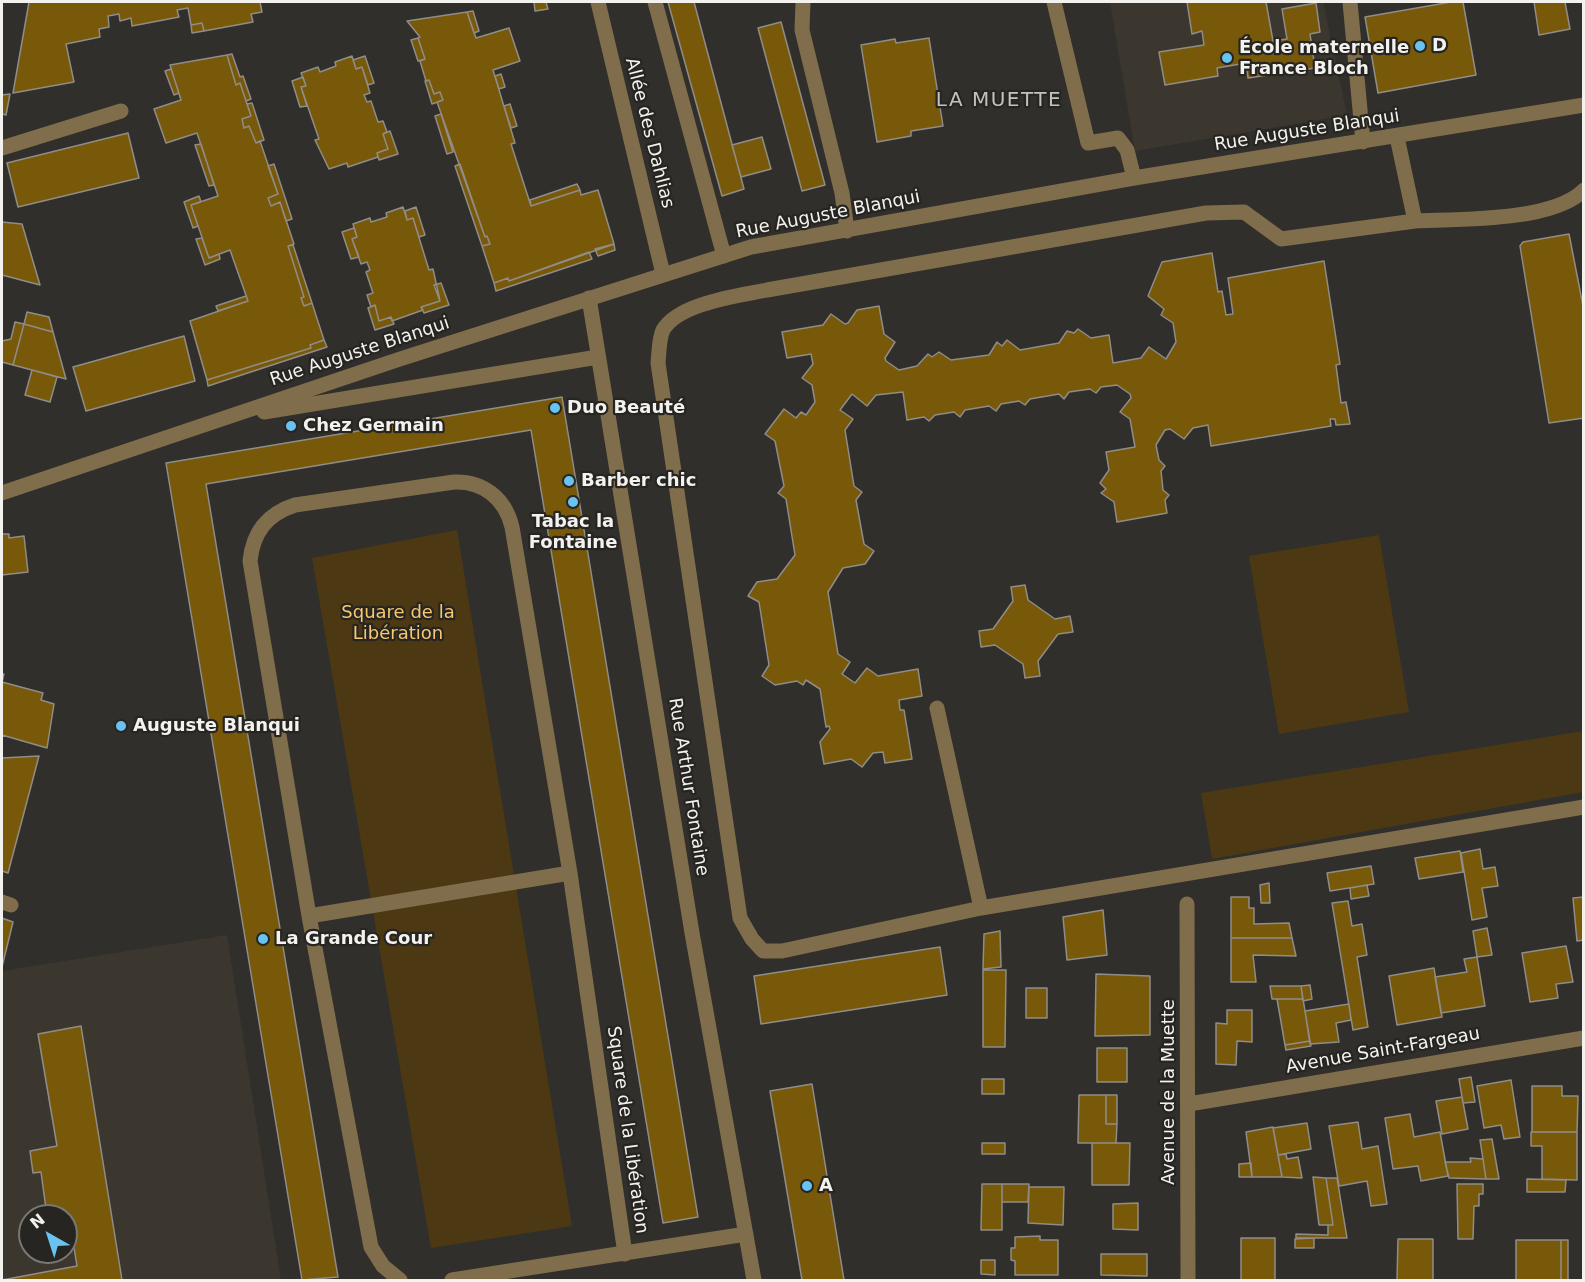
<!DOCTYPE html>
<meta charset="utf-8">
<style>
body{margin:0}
#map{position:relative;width:1585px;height:1282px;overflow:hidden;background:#302f2b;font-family:"DejaVu Sans",sans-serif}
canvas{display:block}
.frame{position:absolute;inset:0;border:3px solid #f3f2ef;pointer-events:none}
.north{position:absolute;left:18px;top:1204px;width:60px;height:60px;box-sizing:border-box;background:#272521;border:2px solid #797773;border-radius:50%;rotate:321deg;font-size:16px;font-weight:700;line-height:24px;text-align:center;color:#f3f2ef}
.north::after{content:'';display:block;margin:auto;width:21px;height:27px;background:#69c3f1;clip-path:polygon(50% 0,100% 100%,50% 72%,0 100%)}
</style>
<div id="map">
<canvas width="1585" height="1282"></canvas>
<div class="frame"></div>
<div class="north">N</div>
</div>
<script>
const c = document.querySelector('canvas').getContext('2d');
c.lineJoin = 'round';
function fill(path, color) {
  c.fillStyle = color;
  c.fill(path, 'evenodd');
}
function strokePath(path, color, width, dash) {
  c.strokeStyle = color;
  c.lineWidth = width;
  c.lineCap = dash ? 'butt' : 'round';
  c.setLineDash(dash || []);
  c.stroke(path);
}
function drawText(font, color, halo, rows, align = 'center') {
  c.font = font + ' "DejaVu Sans",sans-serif';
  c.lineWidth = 4.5;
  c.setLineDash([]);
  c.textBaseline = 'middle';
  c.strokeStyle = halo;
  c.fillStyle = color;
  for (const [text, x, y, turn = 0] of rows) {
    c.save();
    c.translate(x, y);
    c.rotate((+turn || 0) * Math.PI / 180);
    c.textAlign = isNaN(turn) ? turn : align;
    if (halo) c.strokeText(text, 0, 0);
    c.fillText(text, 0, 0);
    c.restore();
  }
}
const built = new Path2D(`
 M1110,2H1323L1347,115L1135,151Z
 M227,935L281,1280H2V971ZM30,1216H66V1252H30Z`);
const green = new Path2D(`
 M457,530L572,1226L431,1248L312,558Z
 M1379,535L1409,712L1279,734L1249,556Z
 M1583,731V792L1212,859L1201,793Z`);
const building = new Path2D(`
 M29,2H260L262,12L251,14L253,22L204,31L202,23L191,25L188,8L177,10L179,17L132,26L131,18L120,21L119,14L108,16L109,27L99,29L100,37L66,44L74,82L13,93Z
 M534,2H546L548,9L535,11Z
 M668,2H694L744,189L722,196Z
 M1187,2H1266L1273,41L1287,39L1282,9L1316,3L1320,32L1310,34L1315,68L1248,78L1246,63L1217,68L1218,76L1165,85L1159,52L1204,45L1202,31L1192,34Z
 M1451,2H1463L1476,75L1378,93L1365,17Z
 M1534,2H1565L1570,29L1539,35Z
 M473,11L479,31L474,33L467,12Z
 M467,12L476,38L509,28L520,61L493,70L515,143L511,144L531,206L580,190L581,195L598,190L614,244L509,281L508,278L494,283L482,246L490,244L487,236L485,237L437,102L443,100L440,92L434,94L429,80L426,81L420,61L425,59L418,38L420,37L407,21Z
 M781,22L825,185L802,191L758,28Z
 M202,23L204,31L192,33L191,25Z
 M418,38L425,59L418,61L411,40Z
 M929,38L943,126L911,131V136L877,142L861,45L895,39L896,43Z
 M232,54L240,77L243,76L251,99L246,101L240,83L236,85L227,55Z
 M227,55L236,85L240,83L251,116L242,119L244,128L249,126L256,143L260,141L278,194L268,198L271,206L280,202L294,244L288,246L304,297L301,298L304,306L312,303L324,340L310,345L311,348L207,380L190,321L248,301L230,250L209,258L191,205L218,196L197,133L166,143L154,109L181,100L170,65Z
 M352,56L356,69L362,67L370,93L364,95L367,102L371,101L378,122L383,121L387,132L383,134L388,149L377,153L378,157L348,167L347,163L329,169L315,140L319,139L301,87L306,86L301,73L318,67L320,72L336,66L335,62Z
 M365,56L374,83L368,85L362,67L356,69L353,60Z
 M171,69L179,93L174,95L165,71Z
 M501,74L505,87L499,89L495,76Z
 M303,77L306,86L301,87L307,106L300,107L292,81Z
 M429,80L434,94L440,92L443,100L432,104L425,81Z
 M10,94L6,115L2,114V95Z
 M252,103L264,140L256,143L249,126L244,128L242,119L251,116L247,104Z
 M510,104L517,126L511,128L504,106Z
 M441,114L453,152L447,154L435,116Z
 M390,131L398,154L379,160L377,153L388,149L383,134Z
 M128,133L139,178L18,207L7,163Z
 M762,137L771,169L741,177L732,145Z
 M201,144L214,185L209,186L195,145Z
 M274,164L292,219L286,221L280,202L271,206L268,198L278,194L268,166Z
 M460,164L485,237L487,236L490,244L482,246L455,166Z
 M577,184L580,190L531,206L530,200Z
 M199,196L201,202L191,205L198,226L193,228L184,202Z
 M403,207L407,220L413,218L429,270L433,269L440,301L421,307L423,310L392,321L391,317L379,321L375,305L371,307L367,295L373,293L366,272L370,270L367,262L361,264L352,239L357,237L353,224L370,218L371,222L387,217L386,213Z
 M416,207L425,235L419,237L413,218L407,220L405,211Z
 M2,222L22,224L40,285L2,275Z
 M354,228L357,237L352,239L359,257L351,259L342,232Z
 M1569,234L1584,311V418L1549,423L1520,246L1523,242Z
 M202,238L209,258L219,254L220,259L205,265L196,239Z
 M614,244L615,250L598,256L595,249Z
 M293,245L312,303L304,306L301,298L304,297L288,246Z
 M589,252L592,259L496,291L494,283L508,278L509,281Z
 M1212,253L1218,292L1222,291L1226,315L1233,314L1228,278L1324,261L1340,364L1336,365L1341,403L1346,402L1350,424L1336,425L1335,419H1330L1331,426L1211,446L1208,425L1193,428L1184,439L1170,429L1165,430L1156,445L1159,460L1165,466L1161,471L1163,490L1169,495L1165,500L1167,513L1117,522L1114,502L1101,493L1106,489L1100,483L1109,470L1106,452L1135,447L1130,419L1120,412L1131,398L1130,394L1117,385L1101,387L1096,393L1090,389L1069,392L1064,399L1059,394L1030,399L1025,405L1019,401L1001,404L996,411L989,406L965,410L960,417L954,412L935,415L929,421L924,417L907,420L903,392L876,395L867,406L852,394L840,410L853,419L845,430L854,486L862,492L856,500L864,544L874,551L865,564L843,568L828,592L838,654L850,662L842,674L855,683L867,668L878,676L918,669L922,696L899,700L900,710H904L912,759L885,763L883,752L873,753L862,767L851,759L824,764L820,742L830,729L829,726L826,727L820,689L806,680L803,685L797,681L775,685L762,676L769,665L759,602L748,596L757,582L777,579L795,555L786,499L778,493L784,486L775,441L765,434L784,409L796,418L801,412L806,415L815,402L812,385L802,378L813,364L811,354L787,358L782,332L823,325L831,314L845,324L848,323L857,310L879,306L884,334L895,342L885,358L886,361L899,370L917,366L928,354L932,357L939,352L951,360L989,355L997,342L1002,346L1007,340L1020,350L1059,343L1067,331L1074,333L1078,329L1091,338L1109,335L1113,363L1141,358L1149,347L1166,359L1176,342L1173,323L1161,315L1164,309L1148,296L1162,262Z
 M441,283L449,305L424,313L421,307L440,301L434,285Z
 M246,296L248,301L218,311L216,306Z
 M375,305L379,321L391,317L394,324L375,330L368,308Z
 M27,312L49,317L53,332L24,324Z
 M15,322L24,324L13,365L2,362V341L11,339Z
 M24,324L53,332L66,379L13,365Z
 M184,336L195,381L86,411L73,367Z
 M324,340L327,347L208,386L207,380L311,348L310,345Z
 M32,370L57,377L50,402L25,395Z
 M562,397L698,1217L663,1223L531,430L206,484L338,1277L302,1280L166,463Z
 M2,534H9V538L24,536L28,572L2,575Z
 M1025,585L1028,600L1055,619L1070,616L1073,632L1058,634L1038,661L1040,676L1025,678L1023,664L995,645L981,647L979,631L993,629L1013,601L1011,587Z
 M2,674H4L2,682L43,693L41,700L54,704L47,748L2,735V738Z
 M39,756L8,873L2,871V758Z
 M1480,849L1483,869L1495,867L1498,886L1482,888L1487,917L1472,920L1461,853Z
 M1460,851L1463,872L1419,879L1415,858Z
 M1371,866L1374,884L1330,891L1327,873Z
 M1269,883L1270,903H1261L1260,885Z
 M1367,885L1369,896L1351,899L1350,888Z
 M1231,897H1249V908H1254V924L1289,923L1292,938H1231Z
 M1584,897V940L1577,941L1573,898Z
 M1348,901L1352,926L1362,924L1367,955L1357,957L1368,1027L1353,1030L1332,903Z
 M1103,910L1107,955L1067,960L1063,917Z
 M2,918L13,922L2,967Z
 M1487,928L1492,955L1477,957L1473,931Z
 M1000,931L1001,967L983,969L984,934Z
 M1231,938H1292L1296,956L1253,955L1256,982H1231Z
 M1566,946L1573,982L1556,984L1558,998L1530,1002L1522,953Z
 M940,947L947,995L761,1024L754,976Z
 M1477,957L1485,1006L1441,1013L1435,977L1467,972L1464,959Z
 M1434,968L1442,1017L1397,1025L1389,976Z
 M983,970H1006L1005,1047H983Z
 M1096,974L1150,976V1035L1095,1036Z
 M1310,985L1312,999L1303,1001L1301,986Z
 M1270,986H1301L1303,999H1272Z
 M1026,988H1047V1018H1026Z
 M1277,999H1303L1310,1041L1285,1045Z
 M1349,1004L1351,1020L1336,1023L1339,1042L1310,1044L1305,1011Z
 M1227,1010H1252V1042L1237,1041L1236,1065L1216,1064V1023L1227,1024Z
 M81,1026L122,1280H2L77,1266L72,1235L66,1236V1216H53L51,1208L46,1209L41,1172L33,1173L30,1151L57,1146L38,1034Z
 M1310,1041L1311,1046L1286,1050L1285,1045Z
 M1097,1048H1127V1082H1097Z
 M1471,1077L1475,1102L1463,1103L1459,1079Z
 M982,1079H1004V1094H982Z
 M1511,1080L1520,1137L1504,1139L1501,1125L1484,1128L1477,1086Z
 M812,1084L844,1280H802L770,1091Z
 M1532,1086H1562V1096H1578L1577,1132H1532Z
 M1079,1095H1106V1124H1117L1116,1143H1078Z
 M1106,1095H1117V1124H1106Z
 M1462,1097L1468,1129L1442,1134L1436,1101Z
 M1410,1114L1414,1137L1440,1132L1448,1176L1421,1181L1418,1166L1393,1169L1385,1118Z
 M1358,1122L1362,1149L1378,1146L1387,1204L1371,1206L1367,1181L1339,1186L1329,1126Z
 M1307,1123L1311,1149L1278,1155L1273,1128Z
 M1273,1127L1282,1177H1252L1246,1132Z
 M1531,1132H1577V1180L1542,1179V1146H1531Z
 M1492,1139L1499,1179H1486L1480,1140Z
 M982,1143H1005V1154H982Z
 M1092,1143H1130L1129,1185H1092Z
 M1286,1154L1287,1159L1298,1157L1302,1178L1282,1177L1278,1155Z
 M1470,1158L1483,1159L1486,1179L1449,1178L1445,1162H1471Z
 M1251,1163L1252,1177H1239V1164Z
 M1313,1177L1326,1178L1333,1225H1319Z
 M1326,1178H1337L1347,1238H1296V1234L1328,1235V1225H1333Z
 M1527,1179L1566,1180L1565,1192H1527Z
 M982,1184H1002V1230H981Z
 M1002,1184H1029L1028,1202H1002Z
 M1457,1184H1483V1194H1479V1206H1474L1473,1239H1458Z
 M1029,1187H1064L1063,1225L1028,1223Z
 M1138,1203V1230L1113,1229V1204Z
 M1040,1236V1240H1058V1275H1015V1261L1011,1260V1248H1015V1237Z
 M1241,1238H1275V1280H1241Z
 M1314,1238V1248H1295V1239Z
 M1398,1239H1433V1280H1397Z
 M1516,1240H1561V1280H1516Z
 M1561,1240H1568V1280H1561Z
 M1101,1254H1147V1276L1101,1275Z
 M981,1260H995V1275L981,1274Z`);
const minor = new Path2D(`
 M598,2L663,274
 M655,2L724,256
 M803,2L802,30L842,193L847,231
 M1054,2L1088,143L1118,138L1127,150L1134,178
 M1350,2L1363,142
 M2,148L121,111
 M1415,221C1458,219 1552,222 1584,190
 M589,298L692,933L754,1280
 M264,412L598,357
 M2,493L400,359L751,247L1134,178L1584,105
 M937,708L981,908L782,951H763L752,939L740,918L658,363C659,353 659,338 663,330C679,303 738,296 767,290L1206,213L1244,212L1281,239L1415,221L1397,137
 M2,902L11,905
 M1187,904L1188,1280
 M981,908L1584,807
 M309,916L570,873
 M1189,1104L1584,1038
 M400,1280L383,1266L371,1247L309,916L250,561C253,532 267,514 295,505L454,482C483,481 505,498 512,527L570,873L625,1254
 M452,1280L746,1234`);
const markers = [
 [1420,46,6,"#69c3f1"],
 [1227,58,6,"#69c3f1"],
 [555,408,6,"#69c3f1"],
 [291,426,6,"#69c3f1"],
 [569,481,6,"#69c3f1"],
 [573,502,6,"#69c3f1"],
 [121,726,6,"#69c3f1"],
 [263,939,6,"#69c3f1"],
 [807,1186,6,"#69c3f1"]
];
const poiNames = [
 ["D",1432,46],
 ["École maternelle",1239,48],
 ["France Bloch",1239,69],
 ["Duo Beauté",567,408],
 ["Chez Germain",303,426],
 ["Barber chic",581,481],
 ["Tabac la",573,522,"center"],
 ["Fontaine",573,543,"center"],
 ["Auguste Blanqui",133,726],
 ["La Grande Cour",275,939],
 ["A",819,1186]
];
const streetNames = [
 ["Rue Auguste Blanqui",1307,131,-9],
 ["Allée des Dahlias",649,133,76],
 ["Rue Auguste Blanqui",828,215,-11],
 ["Rue Auguste Blanqui",360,352,-18],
 ["Rue Arthur Fontaine",688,787,81],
 ["Avenue Saint-Fargeau",1383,1051,-10],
 ["Avenue de la Muette",1169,1092,-90],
 ["Square de la Libération",627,1130,82]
];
const parkNames = [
 ["Square de la",398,613],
 ["Libération",398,634]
];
const neighbourhoodNames = [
 ["LA MUETTE",999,101]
];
fill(built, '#3c372e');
fill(green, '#4c3913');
fill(building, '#785809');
strokePath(building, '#908d89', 1.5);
strokePath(minor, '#806d4c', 15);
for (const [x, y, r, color] of markers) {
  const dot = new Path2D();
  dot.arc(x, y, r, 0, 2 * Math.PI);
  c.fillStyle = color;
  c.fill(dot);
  strokePath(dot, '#272521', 2);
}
drawText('bold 18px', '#f3f2ef', '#272521', poiNames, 'left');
drawText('18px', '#f3f2ef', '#272521', streetNames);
drawText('18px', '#f6c86f', '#272521', parkNames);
c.letterSpacing = '1.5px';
drawText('20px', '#c3c1bc', '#272521', neighbourhoodNames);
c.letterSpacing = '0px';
</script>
